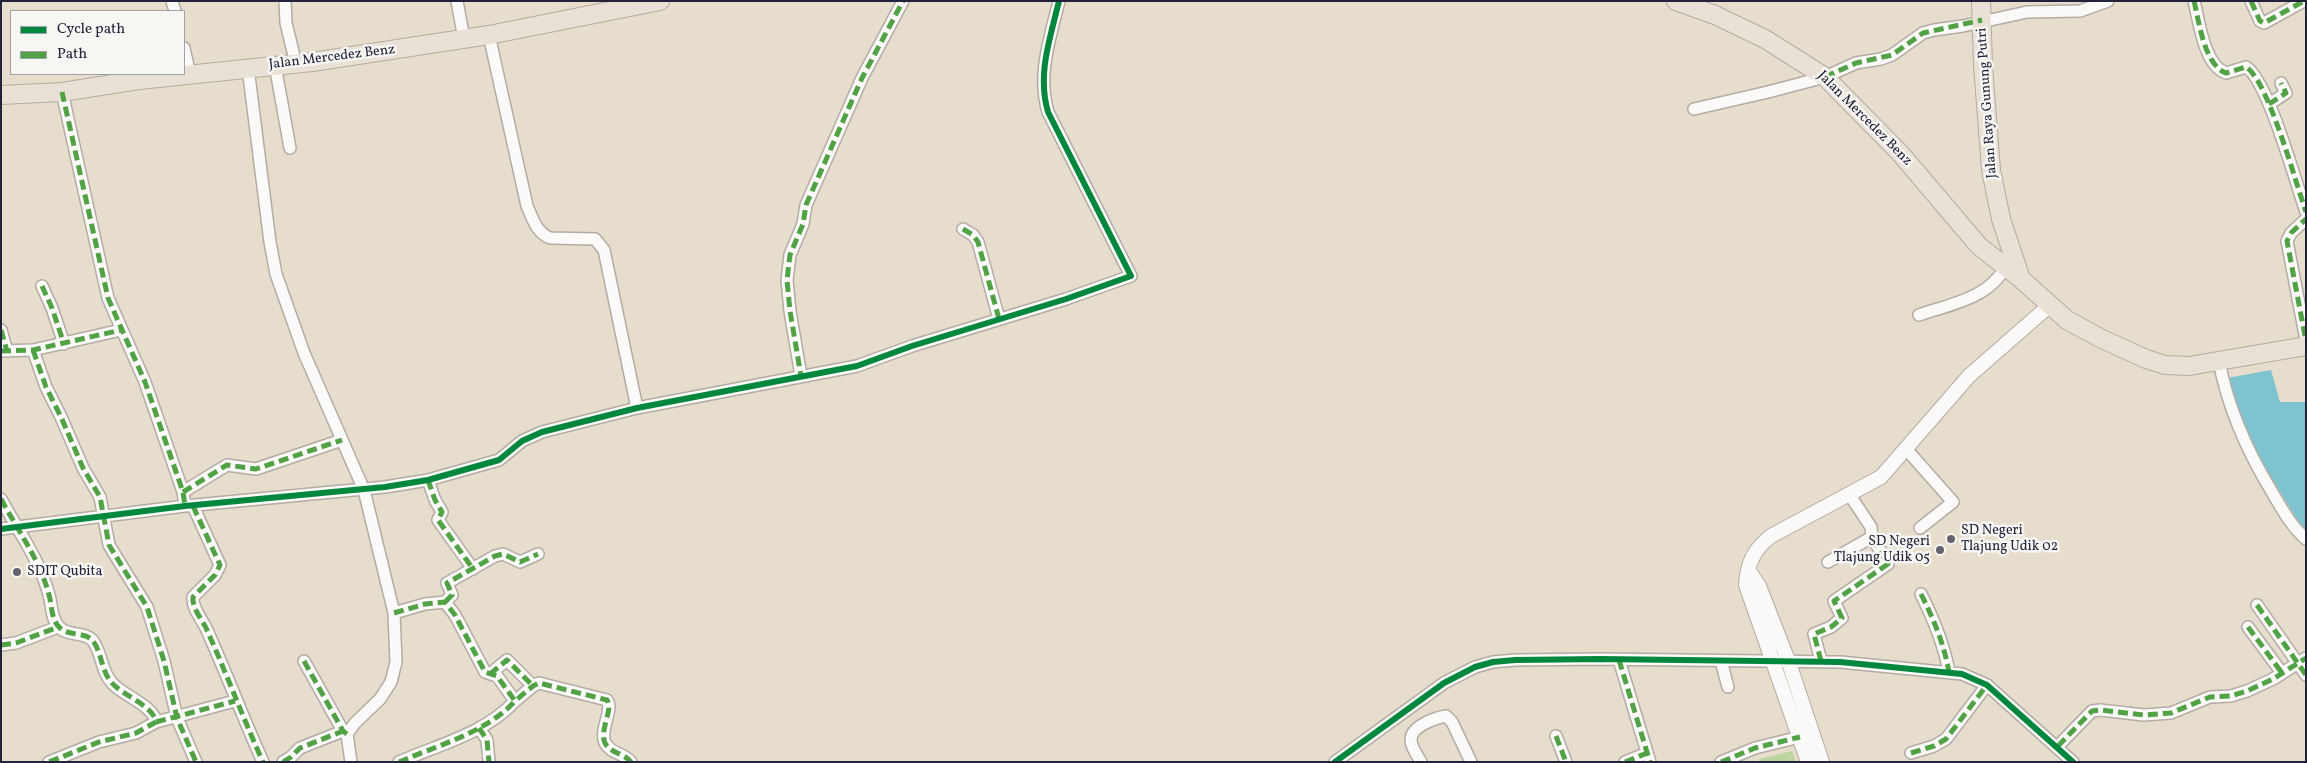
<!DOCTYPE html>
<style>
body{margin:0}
#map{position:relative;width:2307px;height:763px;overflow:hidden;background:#e7ddcd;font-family:Vollkorn,serif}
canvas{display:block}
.frame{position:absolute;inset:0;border:2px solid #22223b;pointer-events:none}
.legend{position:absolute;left:10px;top:10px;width:175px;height:65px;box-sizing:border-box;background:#f6f6f2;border:1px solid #a1a1a9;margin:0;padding:6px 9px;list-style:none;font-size:15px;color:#22223b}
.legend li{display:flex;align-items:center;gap:10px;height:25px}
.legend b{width:25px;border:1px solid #a1a1a9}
</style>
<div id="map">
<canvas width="2307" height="763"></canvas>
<div class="frame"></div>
<ul class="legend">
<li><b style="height:6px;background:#00873e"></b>Cycle path</li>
<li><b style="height:6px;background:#50a245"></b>Path</li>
</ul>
</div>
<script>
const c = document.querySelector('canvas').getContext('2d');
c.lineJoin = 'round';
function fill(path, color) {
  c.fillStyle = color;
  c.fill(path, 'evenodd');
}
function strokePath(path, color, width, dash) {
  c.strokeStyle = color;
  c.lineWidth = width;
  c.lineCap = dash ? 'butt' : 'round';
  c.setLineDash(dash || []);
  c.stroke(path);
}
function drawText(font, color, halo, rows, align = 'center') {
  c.font = font + ' Vollkorn,serif';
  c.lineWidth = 5;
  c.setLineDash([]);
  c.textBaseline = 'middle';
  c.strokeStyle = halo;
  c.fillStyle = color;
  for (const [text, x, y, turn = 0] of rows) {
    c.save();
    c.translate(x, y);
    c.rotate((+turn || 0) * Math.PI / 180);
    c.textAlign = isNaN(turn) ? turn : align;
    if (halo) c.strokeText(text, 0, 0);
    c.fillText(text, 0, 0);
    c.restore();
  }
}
const green = new Path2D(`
 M1792,751L1796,762H1760L1759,759Z`);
const water = new Path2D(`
 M2271,370L2280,402H2306V530L2296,518L2259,457L2228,389L2227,378Z`);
const minor = new Path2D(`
 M172,1L175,11
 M285,1L286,23L296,64
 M457,1L464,39
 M2194,1C2199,21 2204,65 2226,73L2246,67C2268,80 2296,184 2306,212
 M2251,1L2260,21L2264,23L2304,1
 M489,35L527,206C533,219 536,232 550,238L595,239L604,250L637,408
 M184,48L190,75
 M275,65L290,148
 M248,68L270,242L276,274L304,353L364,490L394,613L396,662L391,682L380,699L355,723L347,734L351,762
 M62,92L108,298L145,382L183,492L185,506
 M2269,104L2286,93L2281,83
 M1694,109L1768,92L1825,77L1856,63L1881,59L1892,55L1923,33L1934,30L1963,26L2027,12L2080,11L2108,1
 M2306,219L2291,233L2287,241L2306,340
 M963,229L973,235L978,242L999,319
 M42,286L52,308L64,344
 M1919,315C1948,305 1990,298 2005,267
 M1,330L7,351
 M33,350L46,387L61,417L83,468L100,497L109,545L147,607L164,661L177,718L196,762
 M1,351L33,350L121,330
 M2219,361C2228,409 2247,451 2272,492C2282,509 2291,526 2306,539
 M801,376L790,311L787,280L790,255L803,224L806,205L862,78L903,1
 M1907,450L1953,502L1920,528
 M428,480L435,500L442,512L438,520L473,569
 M183,492L227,465L256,469L342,440
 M1,499C18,531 40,560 49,595C52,605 51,619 59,627C68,637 85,631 93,641C102,653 101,671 112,683C122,695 154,706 156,722L136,733L99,742L49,762
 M193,506L220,565L215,575L193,597C192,608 201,618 206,628C226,672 243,718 263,762
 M1,529L185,506L385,487L428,480L499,460L522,441L542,432L637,408L857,366L912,346L1066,299L1131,276L1048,112C1037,74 1050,39 1059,1
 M1828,562L1872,537
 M1921,594C1934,620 1944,644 1949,672
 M445,602L452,595L447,583L495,556L503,554L520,562L538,554
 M2257,605L2306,675
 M394,613L425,604L445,602L455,615L485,672L497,676L515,701L533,686L539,683L607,700C614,710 599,729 605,743C611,754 624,753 631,762
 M2248,627L2282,673
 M1,645L16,643L58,627
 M1619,660L1650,762
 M304,661L343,731L347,734
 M1721,661L1728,687
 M1821,661L1814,634L1831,627L1842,618L1834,601L1888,564L1872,537L1871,527L1849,494
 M490,674L507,660L533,686
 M156,722L235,701
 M479,728L487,740L489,762
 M1556,736L1566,762
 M2058,746L2092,711L2100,710L2144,715L2171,713L2210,697L2231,696L2247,691L2273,679L2306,658
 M1911,753L1934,746L1946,739L1987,685
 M283,762L291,757L300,748L343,731
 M399,762C438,745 486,733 515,701
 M1335,762L1444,683L1475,667L1493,662L1515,660L1601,659L1840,662L1962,674L1987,685L2073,762
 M1421,762C1417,755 1411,747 1411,740C1411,726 1435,718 1446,716L1452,722L1471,762
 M1625,762L1647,753
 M1721,762L1755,748L1800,737`);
const tertiary = new Path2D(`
 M1749,571L1759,586L1789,663L1822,762
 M1808,762L1746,585C1747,564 1754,549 1771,536L1881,477L1969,376L2050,305`);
const primary = new Path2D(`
 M1676,1L1715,15L1765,39L1825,77L1900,153L1979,246L2021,279
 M1981,1L1983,65L1991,170L2001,219L2021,279L2067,320L2100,338L2146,359L2165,365L2189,366L2306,346
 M1,95L62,92L139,80L312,62L489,35L660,1`);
const quiet = new Path2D(`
 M2194,1C2199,21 2204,65 2226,73L2246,67C2268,80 2296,184 2306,212
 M2251,1L2260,21L2264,23L2304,1
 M1825,77L1856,63L1892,55L1923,33L1982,20
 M62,92L108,298L145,382L183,492L185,506
 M2269,104L2286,93L2281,83
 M963,229L973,235L978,242L999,319L995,320
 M42,286L52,308L64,344
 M1,330L7,351
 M2305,336L2287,241L2291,233L2306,219
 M33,350L46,387L61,417L83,468L100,497L109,545L147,607L164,661L177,718L196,762
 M1,351L33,350L121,330
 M806,376H801L790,311L787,280L790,255L803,224L806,205L862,78L903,1
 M428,480L435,500L442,512L438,520L473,569
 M183,492L227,465L256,469L342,440
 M1,499C18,531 40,560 49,595C52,605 51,619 59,627C68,637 85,631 93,641C102,653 101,671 112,683C122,695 154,706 156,722L136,733L99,742L49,762
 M193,506L220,565L215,575L193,597C192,608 201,618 206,628C226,672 243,718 263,762
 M1921,594C1934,620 1944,644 1949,672
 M445,602L452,595L447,583L495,556L503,554L520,562L538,554
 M2257,605L2306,675
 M394,613L425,604L445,602L455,615L485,672L497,676L515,701L533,686L539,683L607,700C614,710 599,729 605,743C611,754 624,753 631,762
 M2248,627L2282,673
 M1,645L16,643L58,627
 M1619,660L1650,762
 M304,661L343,731L347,734
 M1821,661L1814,634L1831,627L1842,618L1834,601L1888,564L1872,537
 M490,674L507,660L533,686
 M156,722L235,701
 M479,728L487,740L489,762
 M1556,736L1566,762
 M2058,746L2092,711L2100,710L2144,715L2171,713L2210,697L2231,696L2247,691L2273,679L2306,658
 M1911,753L1934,746L1946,739L1987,685
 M283,762L291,757L300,748L343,731
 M399,762C438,745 486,733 515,701
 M1625,762L1647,753
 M1721,762L1755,748L1800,737`);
const cycleway = new Path2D(`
 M1,529L185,506L385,487L428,480L499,460L522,441L542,432L637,408L857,366L912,346L1066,299L1131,276L1048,112C1037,74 1050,39 1059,1
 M1335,762L1444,683L1475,667L1493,662L1515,660L1601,659L1840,662L1962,674L1987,685L2073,762`);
const markers = [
 [1951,539,5,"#67636e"],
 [1940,550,5,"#67636e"],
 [17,572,5,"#67636e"]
];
const streetNames = [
 ["Jalan Mercedez Benz",332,58,-7],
 ["Jalan Raya Gunung Putri",1988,103,-94],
 ["Jalan Mercedez Benz",1864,119,45]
];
const poiNames = [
 ["SD Negeri",1961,531],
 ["Tlajung Udik 02",1961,547],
 ["SD Negeri",1930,542,"right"],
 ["Tlajung Udik 05",1930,558,"right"],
 ["SDIT Qubita",27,572]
];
fill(green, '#bdd4a1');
fill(water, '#7fc3cf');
strokePath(minor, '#b2aca4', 14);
strokePath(tertiary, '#b2aca4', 16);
strokePath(primary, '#b2aca4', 20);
strokePath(minor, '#fbfaf8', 11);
strokePath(tertiary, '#fbfaf8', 14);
strokePath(primary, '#e9e1d5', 18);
strokePath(quiet, '#50a245', 5, [10, 5]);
strokePath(cycleway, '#00873e', 6);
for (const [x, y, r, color] of markers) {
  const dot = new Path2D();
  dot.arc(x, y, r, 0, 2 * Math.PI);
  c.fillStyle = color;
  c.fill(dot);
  strokePath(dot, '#f6f6f2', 2);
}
drawText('14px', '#22223b', '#f6f6f2', streetNames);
drawText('14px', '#22223b', '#f6f6f2', poiNames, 'left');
</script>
